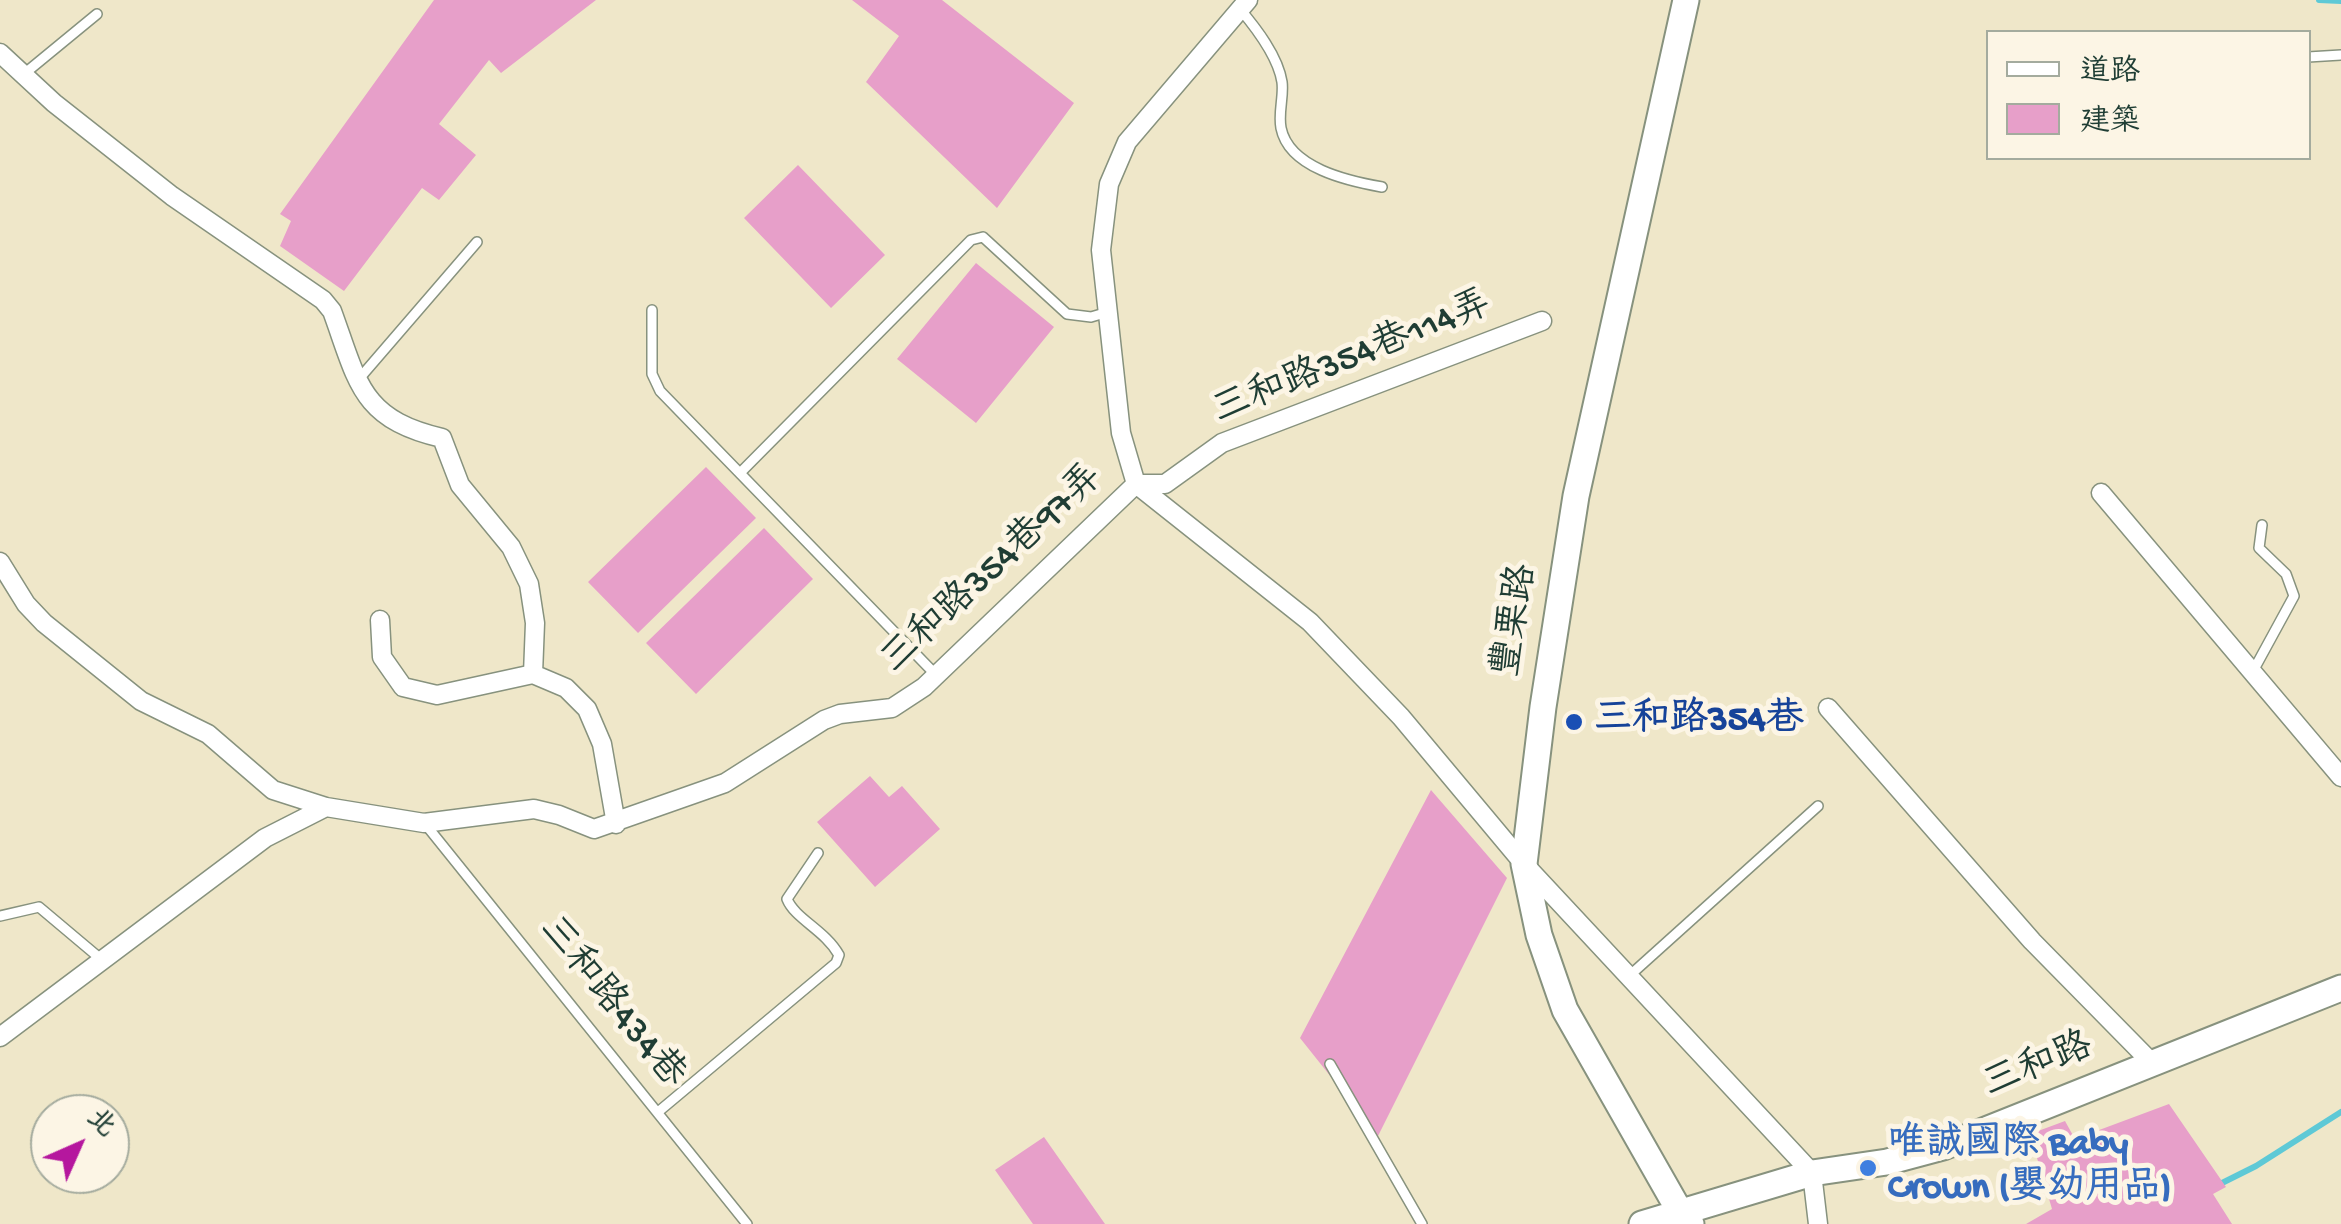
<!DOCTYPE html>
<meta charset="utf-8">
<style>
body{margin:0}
#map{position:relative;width:2341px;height:1224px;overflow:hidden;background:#efe7c9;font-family:"Gochi Hand","LXGW WenKai TC",sans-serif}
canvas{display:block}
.legend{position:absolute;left:1986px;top:30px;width:325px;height:130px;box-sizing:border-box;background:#fcf5e5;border:2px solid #a4ab9e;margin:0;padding:12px 18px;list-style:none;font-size:30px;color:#1f3d34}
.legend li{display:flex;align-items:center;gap:20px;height:50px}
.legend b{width:50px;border:2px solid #a4ab9e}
.north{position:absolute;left:30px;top:1094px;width:100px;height:100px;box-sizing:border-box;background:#fcf5e5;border:2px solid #a4ab9e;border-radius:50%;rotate:45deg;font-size:28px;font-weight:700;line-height:40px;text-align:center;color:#1f3d34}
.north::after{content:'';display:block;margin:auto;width:35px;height:45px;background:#b5179e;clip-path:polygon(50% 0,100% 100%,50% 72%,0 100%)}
</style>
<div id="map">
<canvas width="2341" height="1224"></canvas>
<ul class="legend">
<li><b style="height:12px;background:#fff"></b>道路</li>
<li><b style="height:28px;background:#e79fc9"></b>建築</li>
</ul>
<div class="north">北</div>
</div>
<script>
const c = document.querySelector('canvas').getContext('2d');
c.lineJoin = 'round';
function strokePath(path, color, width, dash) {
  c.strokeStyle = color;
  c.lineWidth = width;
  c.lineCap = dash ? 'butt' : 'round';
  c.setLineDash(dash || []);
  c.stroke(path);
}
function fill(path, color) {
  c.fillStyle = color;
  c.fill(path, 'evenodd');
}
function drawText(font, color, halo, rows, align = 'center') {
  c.font = font + ' "Gochi Hand","LXGW WenKai TC",sans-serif';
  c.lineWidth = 10;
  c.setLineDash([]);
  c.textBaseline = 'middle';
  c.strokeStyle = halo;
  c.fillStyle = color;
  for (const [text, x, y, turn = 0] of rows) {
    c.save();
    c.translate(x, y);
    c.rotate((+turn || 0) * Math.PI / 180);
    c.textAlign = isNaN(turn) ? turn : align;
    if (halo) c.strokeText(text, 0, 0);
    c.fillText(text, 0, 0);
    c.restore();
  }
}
const stream = new Path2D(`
 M2319,0L2341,1
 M2218,1185L2256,1166L2341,1112`);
const building = new Path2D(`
 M434,0H596L501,73L489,60L439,124L476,155L439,200L422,188L344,291L280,246L291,221L280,214Z
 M852,0H942L1074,103L997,208L866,82L899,36Z
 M798,165L885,255L831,308L744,218Z
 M976,263L1054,327L976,423L897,359Z
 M706,467L756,518L638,633L588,582Z
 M764,528L813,579L696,694L646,643Z
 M870,776L889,797L902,786L940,829L875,887L817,822Z
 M1431,790L1507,878L1378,1136L1300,1038Z
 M2169,1104L2226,1187L2213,1194L2232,1224H2026L2052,1209L2030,1134L2065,1121L2075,1139Z
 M1044,1137L1105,1224H1033L995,1170Z`);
const lane = new Path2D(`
 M1240,9C1256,28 1278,56 1282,82C1284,96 1278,113 1281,128C1289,168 1348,181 1382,187
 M2308,57L2341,55
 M24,74L97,14
 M652,310V374L660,391L937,676
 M358,380L477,242
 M740,473L971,240L983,237L1067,314L1091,317L1108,312
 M2252,673L2294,596L2286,574L2259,548L2262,525
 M426,825L747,1224
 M0,916L39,907L102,960
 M1628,977L1818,806
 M1330,1064L1422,1224
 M658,1112L836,963L839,955C825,930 795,919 787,899L818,853`);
const street = new Path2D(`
 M1248,0L1127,142L1109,184L1101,250L1121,433L1136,484L1310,622L1401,717L1524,864L1812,1173L1818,1224
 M0,53L54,103L172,196L323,300L332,311C358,382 360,419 442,438L460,485L511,547L529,584L535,623L533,674
 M1137,484H1165L1222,443L1542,321
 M2101,493L2341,777
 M0,562L26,604L44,623L141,701L208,734L273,790L326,807L424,823L534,809L559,815L594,829L725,783L824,720L840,714L892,708L924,687L1136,484
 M380,620L382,657L403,687L437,695L533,674L566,688L587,709L602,744L616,824
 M1828,708L2032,941L2152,1063
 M0,1037L265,838L326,807`);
const secondary = new Path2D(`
 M1686,0L1576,496L1543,707L1524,864L1539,935L1565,1010L1680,1212L1691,1224
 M1642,1224L1812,1173L1887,1162L1943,1147L2341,988`);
const markers = [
 [1574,722,10,"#1a4fb4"],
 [1868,1168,10,"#3f7fe0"]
];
const streetNames = [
 ["三和路354巷114弄",1353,360,-22],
 ["三和路354巷97弄",994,571,-43],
 ["豐栗路",1518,621,-81],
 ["三和路434巷",610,1004,51],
 ["三和路",2039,1068,-22]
];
const transitNames = [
 ["三和路354巷",1594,722]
];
const shopNames = [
 ["唯誠國際 Baby",1888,1146],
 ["Crown (嬰幼用品)",1888,1190]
];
strokePath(stream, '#5ec9d6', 6);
fill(building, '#e79fc9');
strokePath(lane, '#87927e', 12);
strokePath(street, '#87927e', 21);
strokePath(secondary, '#87927e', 29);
strokePath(lane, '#fff', 9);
strokePath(street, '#fff', 18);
strokePath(secondary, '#fff', 25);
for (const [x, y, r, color] of markers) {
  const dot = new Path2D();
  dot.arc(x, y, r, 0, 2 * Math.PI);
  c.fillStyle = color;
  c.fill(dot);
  strokePath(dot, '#fcf5e5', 4);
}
drawText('38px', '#1f3d34', '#fcf5e5', streetNames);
drawText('bold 38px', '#164399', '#fcf5e5', transitNames, 'left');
drawText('bold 38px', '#366cbe', '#fcf5e5', shopNames, 'left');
</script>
